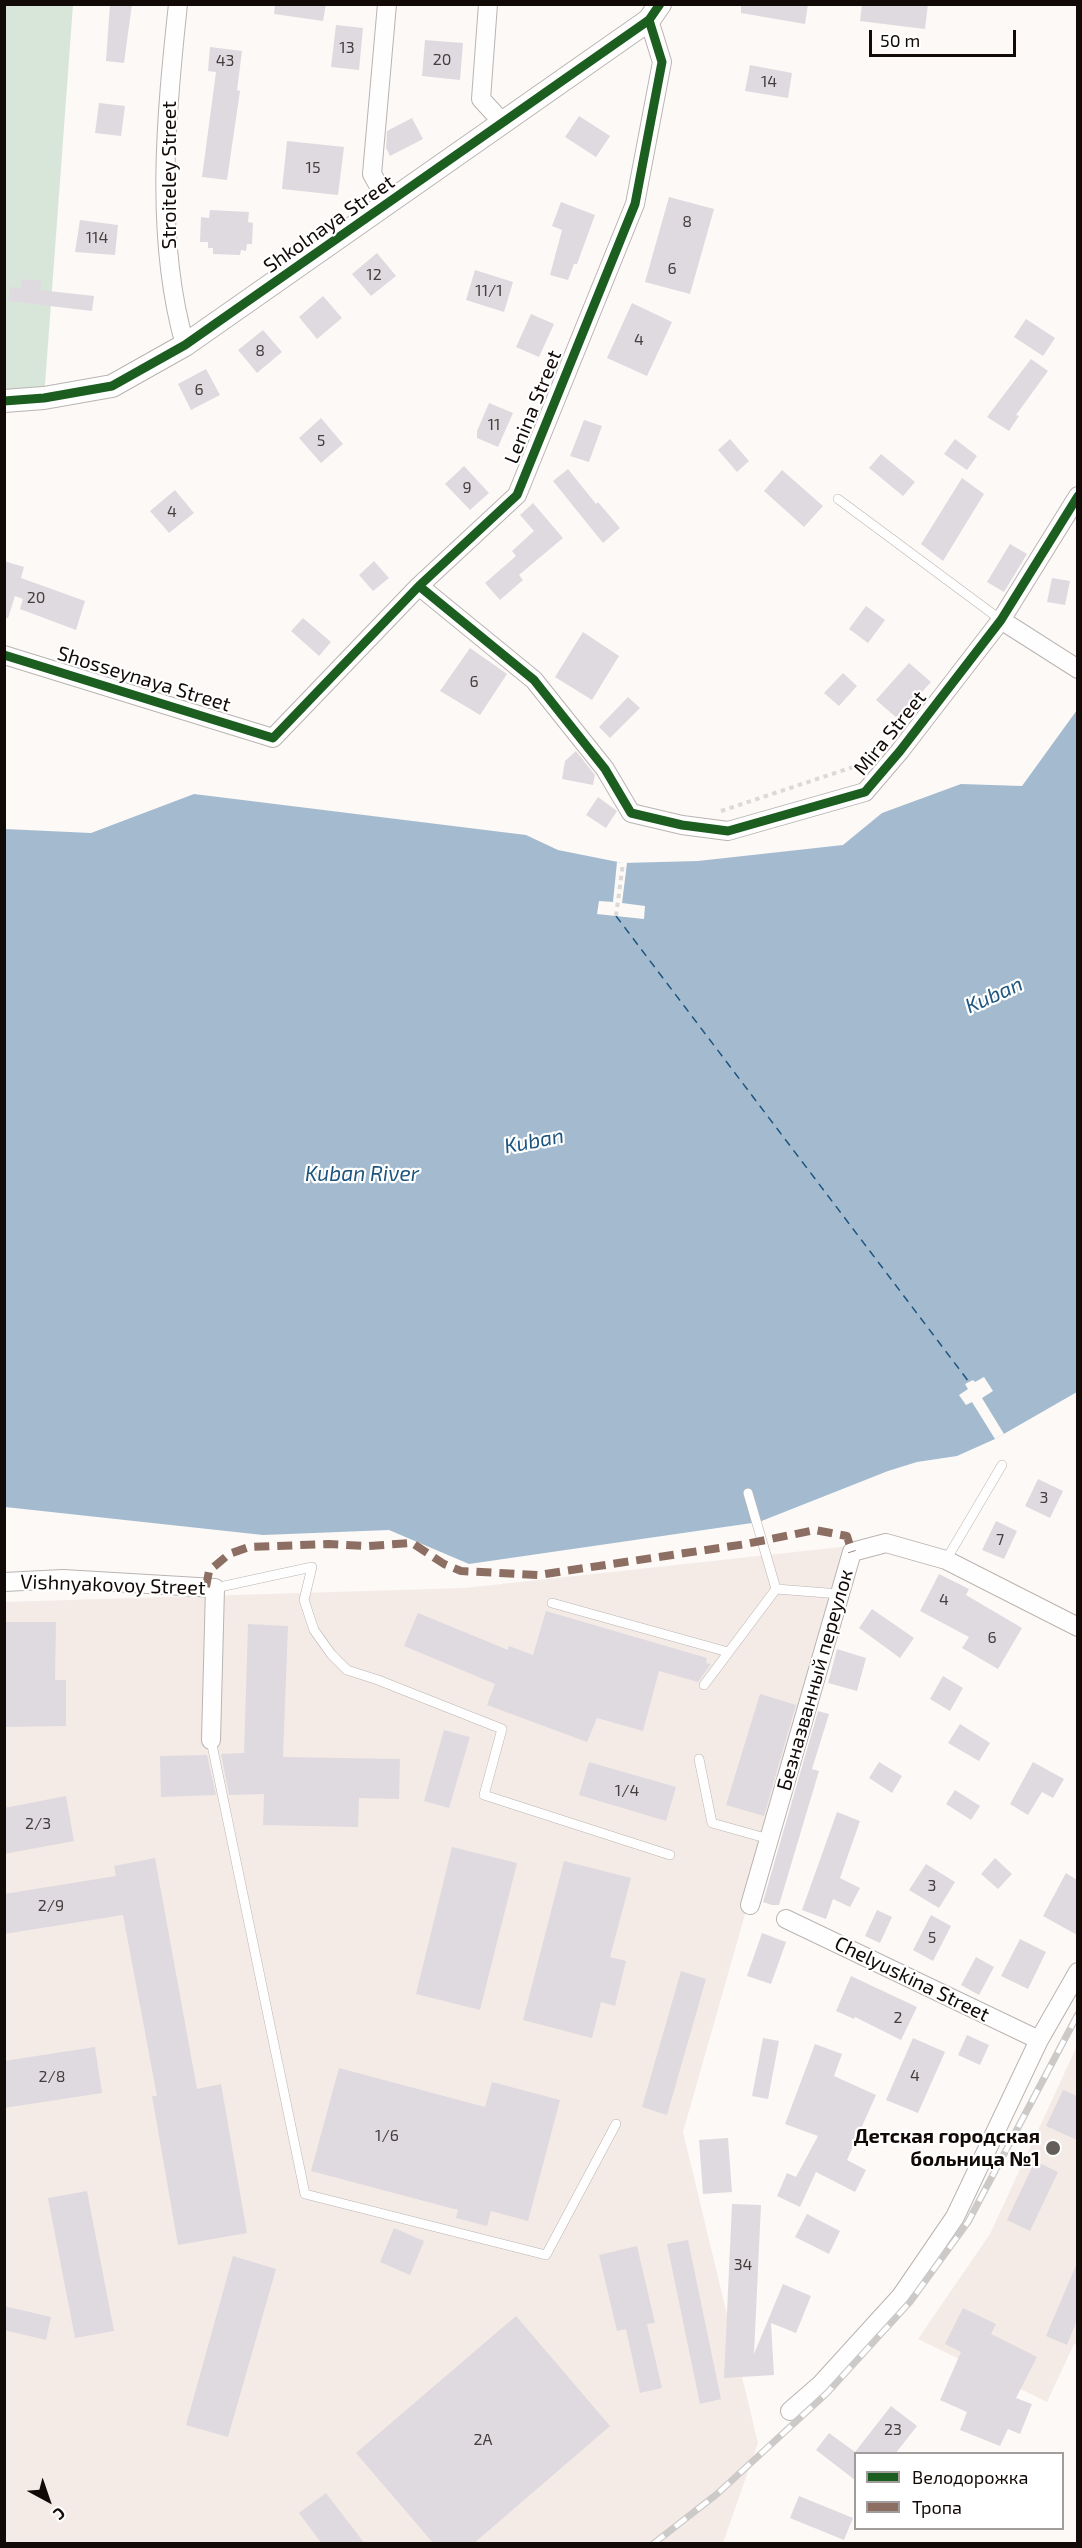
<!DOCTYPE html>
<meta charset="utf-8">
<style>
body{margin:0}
#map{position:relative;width:1082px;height:2548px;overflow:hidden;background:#fcf9f7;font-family:"Exo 2",sans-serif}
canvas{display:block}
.frame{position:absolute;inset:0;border:6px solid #120a07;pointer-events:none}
.legend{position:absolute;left:854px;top:2452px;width:210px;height:78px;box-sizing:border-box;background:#fff;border:2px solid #a09d9c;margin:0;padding:8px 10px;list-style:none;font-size:18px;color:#120a07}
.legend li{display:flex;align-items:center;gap:12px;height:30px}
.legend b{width:30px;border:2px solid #a09d9c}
.north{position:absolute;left:18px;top:2470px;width:60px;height:60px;-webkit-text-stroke:4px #fff;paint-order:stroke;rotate:140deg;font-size:16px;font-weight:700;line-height:24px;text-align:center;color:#120a07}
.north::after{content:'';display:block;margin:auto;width:21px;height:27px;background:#120a07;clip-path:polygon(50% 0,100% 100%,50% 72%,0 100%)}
.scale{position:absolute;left:869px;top:30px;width:147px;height:27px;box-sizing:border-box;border:3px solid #120a07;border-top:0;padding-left:8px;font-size:18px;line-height:21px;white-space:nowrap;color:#120a07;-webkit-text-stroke:4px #fff;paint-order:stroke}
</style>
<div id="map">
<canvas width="1082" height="2548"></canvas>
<div class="frame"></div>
<ul class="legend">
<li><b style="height:8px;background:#1b5e20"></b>Велодорожка</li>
<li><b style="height:8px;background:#8d6e63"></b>Тропа</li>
</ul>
<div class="north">С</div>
<div class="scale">50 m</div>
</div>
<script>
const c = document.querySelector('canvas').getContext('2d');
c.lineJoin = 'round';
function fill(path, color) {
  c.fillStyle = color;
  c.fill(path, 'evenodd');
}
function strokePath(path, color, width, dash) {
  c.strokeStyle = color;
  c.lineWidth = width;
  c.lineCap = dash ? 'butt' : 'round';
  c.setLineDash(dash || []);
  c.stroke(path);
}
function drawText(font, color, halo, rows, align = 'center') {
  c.font = font + ' "Exo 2",sans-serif';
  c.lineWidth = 4.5;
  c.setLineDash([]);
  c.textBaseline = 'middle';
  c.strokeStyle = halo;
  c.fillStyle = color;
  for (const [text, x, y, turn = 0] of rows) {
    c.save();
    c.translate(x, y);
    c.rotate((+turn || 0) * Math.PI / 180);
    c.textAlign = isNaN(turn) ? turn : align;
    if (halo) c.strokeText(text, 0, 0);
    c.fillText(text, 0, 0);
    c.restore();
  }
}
const built = new Path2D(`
 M850,1546L683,2132L758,2443L723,2543H5L4,1602L465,1588Z
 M1077,2046V2345L1074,2344L1047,2402L918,2339L990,2234Z`);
const green = new Path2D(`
 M5,5H73L44,398L5,401Z`);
const water = new Path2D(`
 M1077,710V1392L995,1439L957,1456L917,1462L888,1471L759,1522L469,1564L389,1530L263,1535L5,1507V829L91,833L194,794L526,835L558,850L623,863L698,861L843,845L882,813L961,784L1022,786Z`);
const pier = new Path2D(`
 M617,862L627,863L622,903L645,906L644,919L597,914L599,901L613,902Z
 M984,1377L993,1391L982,1398L1004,1434L995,1439L972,1402L966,1405L959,1395L968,1389L965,1384L973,1380L975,1382Z`);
const ferry = new Path2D(`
 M616,916L969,1382`);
const building = new Path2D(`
 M110,4H132L124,63L106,61Z
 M275,4H326L323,21L274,14Z
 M741,4H808L805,24L741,13Z
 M862,4H928L925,29L860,21Z
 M336,25L363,28L359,70L331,67Z
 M425,40L463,43L460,80L422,76Z
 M210,47L242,51L237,90L240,91L227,180L202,177L216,72L208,71Z
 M750,65L792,73L788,98L745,91Z
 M99,103L125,106L121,136L95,133Z
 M579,116L610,136L596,157L565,137Z
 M412,118L423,139L390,156L386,148L387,131Z
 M287,141L344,147L338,195L282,189Z
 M669,197L714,209L690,294L645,282Z
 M561,202L595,215L577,264H574L568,280L550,275L562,230L552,226Z
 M210,210L249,212L248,222L253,223L252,244H247L246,251L241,250L240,255L213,254V248H208V242H200L201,217L209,218Z
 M80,220L118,225L115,255L75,252Z
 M377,253L396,276L371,296L352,274Z
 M475,270L513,282L504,312L466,300Z
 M22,279L42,281L40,290L94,296L92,311L8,301L10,287L21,288Z
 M323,296L342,318L317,339L299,317Z
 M632,303L672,322L647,376L607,358Z
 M531,314L554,324L539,357L516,347Z
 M1026,319L1055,338L1043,356L1014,337Z
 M263,330L282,352L257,373L238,350Z
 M1031,359L1048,371L1016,415L1019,416L1009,431L987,417Z
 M206,369L220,395L191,410L178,384Z
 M489,403L513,413L498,447L477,438V431Z
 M321,418L343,444L321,463L299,438Z
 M584,420L602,426L589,462L570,456Z
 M730,439L749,461L737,472L718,450Z
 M955,439L977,456L967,470L944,454Z
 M881,454L915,482L903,496L869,468Z
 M464,466L489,493L470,510L445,484Z
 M568,469L596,504L598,502L620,528L603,543L553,481Z
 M782,470L823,506L804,527L764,491Z
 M962,478L984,494L943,561L921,544Z
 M175,490L194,513L169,533L150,511Z
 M533,503L563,538L519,575L523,580L500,600L485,583L516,556L512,551L534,531L520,515Z
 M1010,544L1027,554L1004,592L987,582Z
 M4,561L24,567L21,578L85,601L76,630L20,609L23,599L15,596L8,618H4Z
 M374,561L389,578L373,591L359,575Z
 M1052,578L1070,581L1065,605L1047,602Z
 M866,606L885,620L868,643L849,629Z
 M303,618L331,642L319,656L291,631Z
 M583,632L619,656L592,700L555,677Z
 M470,648L507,674L480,715L440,691Z
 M909,663L931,682L898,719L876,700Z
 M843,673L857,686L839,706L824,693Z
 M628,697L640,708L610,738L599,727Z
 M576,751L595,775L593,785L562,779L565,761Z
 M598,797L617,811L606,828L586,815Z
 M1038,1479L1063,1491L1050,1518L1025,1506Z
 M996,1521L1017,1531L1004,1559L982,1550Z
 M939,1574L969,1589L966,1595L1022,1628L998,1669L962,1648L969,1637L920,1611Z
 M872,1609L914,1638L900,1658L859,1628Z
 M546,1611L707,1658L706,1663L711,1664L698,1682L659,1671L643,1731L597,1718L587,1742L487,1705L495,1684L404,1646L418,1613L508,1650L509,1646L533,1655Z
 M4,1622H56L55,1680H66V1726L4,1727Z
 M248,1624L288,1626L283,1757L400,1759L399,1799L359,1798L358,1827L263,1825L264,1794L229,1795L221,1754L244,1753Z
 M837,1649L866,1658L857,1691L828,1683Z
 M943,1676L963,1688L950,1711L930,1699Z
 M760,1694L796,1705L764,1816L726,1805Z
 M818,1711L829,1714L812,1769L819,1771L779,1905H772L763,1902Z
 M960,1724L990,1743L979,1761L948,1743Z
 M444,1730L470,1737L449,1808L424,1801Z
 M207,1755L216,1795L161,1797L160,1756Z
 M589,1762L676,1787L666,1821L579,1795Z
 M879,1762L902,1776L892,1793L869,1778Z
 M1033,1762L1064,1779L1053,1798L1042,1792L1028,1815L1010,1804Z
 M955,1790L980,1806L971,1820L946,1804Z
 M66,1796L74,1841L4,1854V1808Z
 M837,1812L860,1821L840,1878L860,1888L850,1907L833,1899L826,1919L802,1910Z
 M452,1847L517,1863L480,2010L416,1994Z
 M155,1858L197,2089L221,2084L247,2233L178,2245L152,2096H157L123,1915L4,1934V1894L116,1876L114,1866Z
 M995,1858L1012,1874L998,1889L981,1874Z
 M564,1861L631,1878L610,1957L626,1961L615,2006L601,2002L592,2038L523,2020Z
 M926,1864L955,1882L939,1908L909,1890Z
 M1066,1873L1077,1880V1935L1043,1916Z
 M877,1910L892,1917L880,1943L865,1936Z
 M931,1915L951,1926L933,1961L913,1950Z
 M762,1933L786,1942L771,1984L747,1976Z
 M1020,1939L1046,1952L1028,1989L1001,1976Z
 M976,1957L994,1967L979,1995L961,1985Z
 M681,1971L706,1979L667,2115L642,2107Z
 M851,1976L917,2007L901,2040L855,2017L854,2019L836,2011Z
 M967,2035L989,2045L980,2065L958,2055Z
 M763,2038L779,2041L768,2099L752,2096Z
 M913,2038L945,2052L918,2113L886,2100Z
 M815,2044L842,2054L834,2076L876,2095L847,2160L866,2170L855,2192L816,2172L800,2207L777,2196L787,2173L796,2177L818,2136L785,2124Z
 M95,2047L102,2093L4,2108V2061Z
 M339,2068L485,2107L492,2082L560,2100L528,2221L491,2211L487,2226L456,2218L458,2210L311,2171Z
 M1063,2090L1077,2096V2140L1046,2126Z
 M728,2138L732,2192L703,2194L699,2140Z
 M1035,2161L1058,2172L1030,2231L1007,2220Z
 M87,2191L114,2331L75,2338L48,2198Z
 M732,2204L761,2205L754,2354L783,2284L811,2296L796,2333L771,2323L774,2375L724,2378Z
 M807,2214L840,2231L829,2254L795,2237Z
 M394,2228L424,2241L410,2275L380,2262Z
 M688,2240L721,2399L700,2404L667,2244Z
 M637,2246L655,2323L647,2324L662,2388L640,2393L626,2329L617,2331L599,2255Z
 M233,2256L276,2269L228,2437L186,2425Z
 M1077,2263V2320L1067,2345L1046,2336Z
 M4,2306L51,2317L46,2340L4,2330Z
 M963,2308L996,2324L991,2334L1037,2357L1016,2398L1032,2404L1020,2434L1008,2429L1000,2446L960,2430L967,2412L940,2400L961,2352L945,2344Z
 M516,2316L610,2426L473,2544H434L356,2453Z
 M891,2406L917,2426L895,2454H855V2480L816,2450L829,2433L855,2452Z
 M326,2493L365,2544H322L299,2513Z
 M799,2496L853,2518L844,2540L790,2518Z`);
const path = new Path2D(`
 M721,811L865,763
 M616,916L623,863`);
const service = new Path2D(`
 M838,499L1001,620
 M748,1493L776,1589
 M946,1560L1002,1465
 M215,1588L312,1567L304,1600L314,1630L331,1654L347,1670L378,1680L502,1729L484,1795L670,1855
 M552,1603L728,1652
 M704,1685L776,1589L840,1594
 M211,1740L305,2194L546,2255L616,2124
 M699,1759L712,1823L769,1839`);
const minor = new Path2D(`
 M178,4C166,115 154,237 185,345
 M387,4L372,174L389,204
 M488,4L481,99L503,123
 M419,586L534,680L605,769L631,813L682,825L728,831L865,792L900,751L1001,620L1078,496
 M1001,620L1078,669
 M4,655L273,738L419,586L517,495L635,204L662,62L649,20
 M4,1582L63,1579L215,1588L211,1740
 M750,1905L852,1552L886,1543L946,1560L1078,1627
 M786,1919L1039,2040
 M790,2411L821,2384L901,2296L955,2217L1039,2040L1078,1972`);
const tertiary = new Path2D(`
 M4,401L44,398L112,386L185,345L649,20L660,4`);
const rail = new Path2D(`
 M653,2544L717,2494L827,2393L910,2302L968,2222L1078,2014`);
const quiet = new Path2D(`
 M206,1587L209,1571L229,1554L249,1547L329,1544L368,1546L412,1543L444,1564L461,1571L538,1575L746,1544L815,1530L847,1536L852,1552`);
const cycleway = new Path2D(`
 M4,401L44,398L112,386L185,345L649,20L660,4
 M419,586L534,680L605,769L631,813L682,825L728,831L865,792L900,751L1001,620L1078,496
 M4,655L273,738L419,586L517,495L635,204L662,62L649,20`);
const markers = [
 [1053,2148,8,"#645e5b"]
];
const numberNames = [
 ["13",347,48],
 ["20",442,60],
 ["43",225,61],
 ["14",769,82],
 ["15",313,168],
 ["8",687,222],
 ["114",97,238],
 ["6",672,269],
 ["12",374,275],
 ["11/1",489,291],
 ["4",639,340],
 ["8",260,351],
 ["6",199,390],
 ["11",494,425],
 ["5",321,441],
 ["9",467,488],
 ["4",172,512],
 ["20",36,598],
 ["6",474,682],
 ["3",1044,1498],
 ["7",1000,1540],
 ["4",944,1600],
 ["6",992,1638],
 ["1/4",627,1791],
 ["2/3",38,1824],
 ["3",932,1886],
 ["2/9",51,1906],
 ["5",932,1938],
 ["2",898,2018],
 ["4",915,2076],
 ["2/8",52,2077],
 ["1/6",387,2136],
 ["34",743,2265],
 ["23",893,2430],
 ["2А",483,2440]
];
const streetNames = [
 ["Stroiteley Street",169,175,-90],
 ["Shkolnaya Street",329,224,-35],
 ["Lenina Street",533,407,-68],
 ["Shosseynaya Street",144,679,17],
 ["Mira Street",890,733,-51],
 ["Vishnyakovoy Street",113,1585,2],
 ["Безназванный переулок",815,1680,-74],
 ["Chelyuskina Street",912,1979,26]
];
const poiNames = [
 ["Детская городская",1040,2136],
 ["больница №1",1040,2159]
];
const waterNames = [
 ["Kuban",994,995,-24],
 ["Kuban",534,1141,-11],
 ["Kuban River",362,1174]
];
fill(built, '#f4ebe7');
fill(green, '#d8e6da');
fill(water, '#a4bbcf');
fill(pier, '#fcf9f7');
strokePath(ferry, '#1e557e', 1.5, [8, 6]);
fill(building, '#dfdae0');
strokePath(service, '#b9b4b1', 10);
strokePath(minor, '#b9b4b1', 20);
strokePath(tertiary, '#b9b4b1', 24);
strokePath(path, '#dcdad9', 4, [4.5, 4.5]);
strokePath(service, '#fffefe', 9);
strokePath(minor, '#fffefe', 18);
strokePath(tertiary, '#fffefe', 22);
strokePath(rail, '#cccac9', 7);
strokePath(rail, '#fff', 4.5, [14]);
strokePath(quiet, '#8d6e63', 8, [15, 8]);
strokePath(cycleway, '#1b5e20', 9);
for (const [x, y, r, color] of markers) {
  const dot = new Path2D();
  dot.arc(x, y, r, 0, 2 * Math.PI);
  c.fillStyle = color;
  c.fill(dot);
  strokePath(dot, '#fff', 2);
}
drawText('16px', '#453e3d', null, numberNames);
drawText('20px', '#120a07', '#fff', streetNames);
drawText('bold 20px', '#120a07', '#fff', poiNames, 'right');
drawText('italic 21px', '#1e557e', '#fff', waterNames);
</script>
